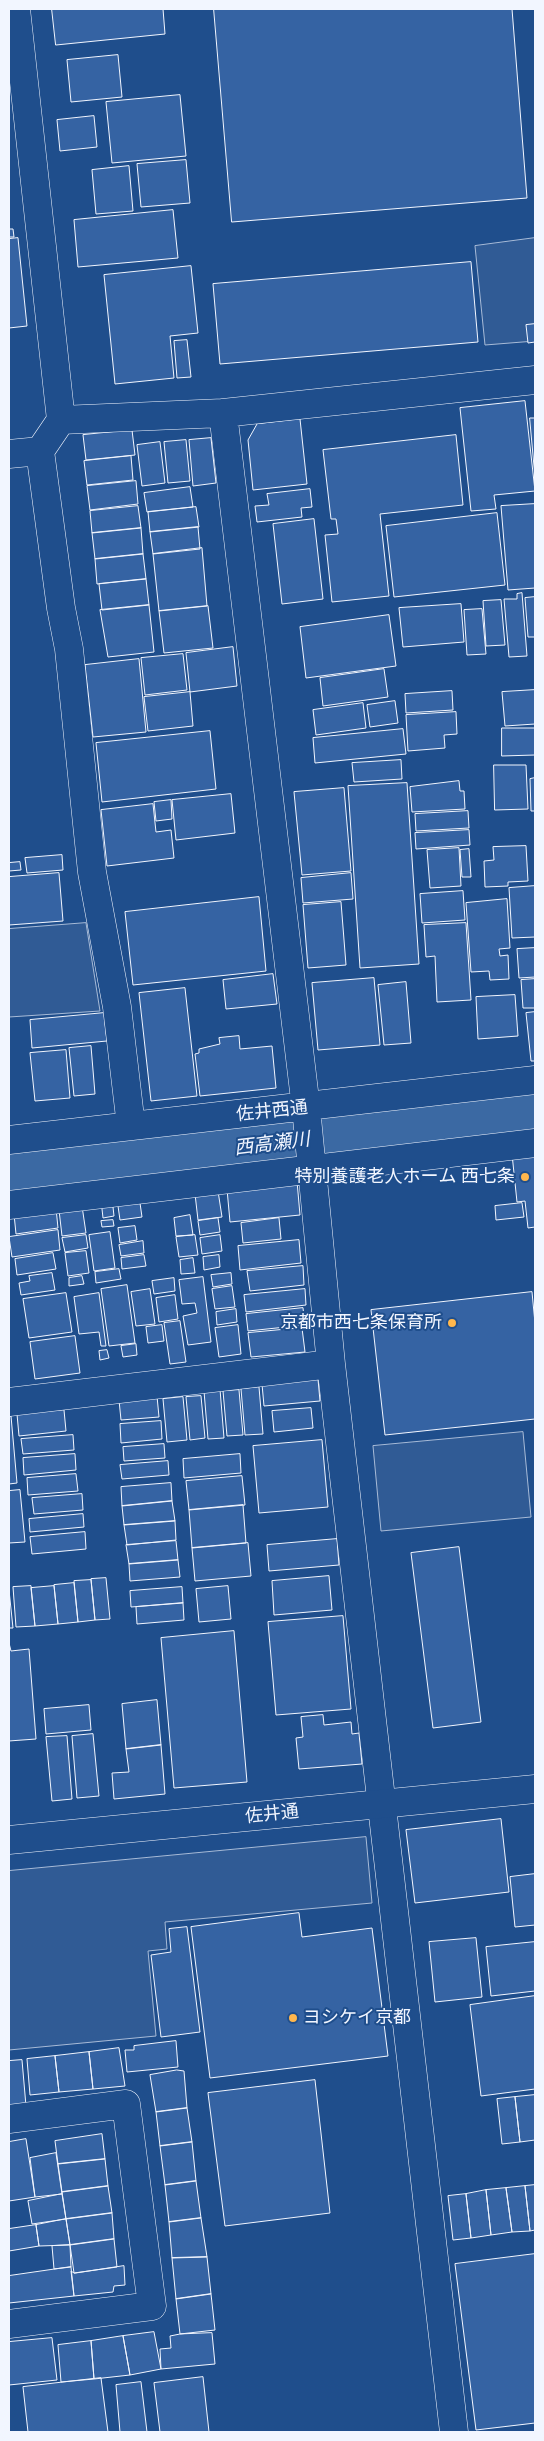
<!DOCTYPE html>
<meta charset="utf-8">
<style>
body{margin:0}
#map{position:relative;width:544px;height:2441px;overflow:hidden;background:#1f4e8c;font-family:Raleway,sans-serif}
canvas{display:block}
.frame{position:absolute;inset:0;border:10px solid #f2f6ff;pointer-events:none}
</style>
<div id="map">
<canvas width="544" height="2441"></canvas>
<div class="frame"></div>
</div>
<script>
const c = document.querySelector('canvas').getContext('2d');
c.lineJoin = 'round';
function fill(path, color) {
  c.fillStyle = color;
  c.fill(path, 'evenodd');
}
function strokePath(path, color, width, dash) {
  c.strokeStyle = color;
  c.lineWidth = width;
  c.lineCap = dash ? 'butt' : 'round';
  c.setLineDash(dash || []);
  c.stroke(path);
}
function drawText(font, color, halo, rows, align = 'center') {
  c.font = font + ' Raleway,"Noto Sans JP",sans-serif';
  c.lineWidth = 4;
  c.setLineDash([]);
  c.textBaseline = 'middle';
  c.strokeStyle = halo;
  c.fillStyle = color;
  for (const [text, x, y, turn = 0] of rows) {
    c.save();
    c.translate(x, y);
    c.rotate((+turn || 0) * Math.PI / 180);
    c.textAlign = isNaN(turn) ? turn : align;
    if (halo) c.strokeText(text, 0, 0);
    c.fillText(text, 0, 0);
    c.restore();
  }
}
const parking = new Path2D(`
 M535,238V341L485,345L475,246Z
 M86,923L100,1011L9,1017V929Z
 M523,1432L531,1517L381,1531L373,1446Z
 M366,1837L372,1903L165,1922L167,1949L148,1951L156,2036L9,2050V1871Z`);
const river = new Path2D(`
 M9,1175L535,1114`);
const building = new Path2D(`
 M52,9H163L165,34L56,45Z
 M214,9H512L527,198L232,222Z
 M118,55L122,97L71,102L67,60Z
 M180,95L186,156L112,163L106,102Z
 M94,116L97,147L60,151L57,120Z
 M186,160L190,203L141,207L137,164Z
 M129,166L133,211L96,214L92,170Z
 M173,210L178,258L78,267L74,220Z
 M9,229H13L14,237H9Z
 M18,238L27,326L9,328V239Z
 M471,262L478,342L220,364L213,284Z
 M191,266L198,333L170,336L174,378L115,384L104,275Z
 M535,324V342L528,343L526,325Z
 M187,340L191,377L177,378L174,341Z
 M525,401L535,491L494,495L496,509L471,511L460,408Z
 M530,418H535V477Z
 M300,419L307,484L253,490L248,440L257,424Z
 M132,430L135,455L86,460L83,435Z
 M456,435L463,505L380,514L389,596L332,602L325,535L338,534L336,519H331L323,450Z
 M211,438L216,483L193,486L189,440Z
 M186,440L190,481L168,483L164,442Z
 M160,442L165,483L142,486L137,445Z
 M131,456L133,480L87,485L84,461Z
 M136,481L138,504L90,510L87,486Z
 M190,487L193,507L147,512L144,493Z
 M310,489L312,507L301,508L302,517L257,522L255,506L269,505L267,494Z
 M535,504V588L508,590L501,506Z
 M138,506L141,528L92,533L90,511Z
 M196,507L199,527L150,532L148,512Z
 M497,513L505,585L394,597L386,526Z
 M314,519L323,599L282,604L273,524Z
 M198,527L200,549L153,554L150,532Z
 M141,528L143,554L95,559L92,533Z
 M202,548L207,606L159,611L153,554Z
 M143,554L146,579L97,584L95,559Z
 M146,579L149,605L102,610L99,584Z
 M522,593L527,656L509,657L504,599H517V594Z
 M535,597V637H528L525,598Z
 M501,600L505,645L486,646L483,601Z
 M461,604L464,642L403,647L399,608Z
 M149,605L154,652L108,657L100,610Z
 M208,606L213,648L164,653L159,611Z
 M482,609L486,654L467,655L464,610Z
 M389,615L396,666L306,678L300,627Z
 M233,647L237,686L190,692L186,653Z
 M183,654L187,690L145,695L141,658Z
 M139,659L146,732L93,737L85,665Z
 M384,669L388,697L323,706L320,678Z
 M535,690V724L505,726L502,692Z
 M452,691L453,710L406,713L405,694Z
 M190,692L193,726L148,731L144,697Z
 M395,701L398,723L370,727L367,705Z
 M363,703L366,728L316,735L313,710Z
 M456,712L457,734L444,735L445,748L408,751L406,715Z
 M502,728H535V755L502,756Z
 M403,729L406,754L315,763L313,738Z
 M210,731L216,789L102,802L96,743Z
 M401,760L402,779L354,782L352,763Z
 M494,765H526L528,809L495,810Z
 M535,778V811H531L530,779Z
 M459,781L460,791H464L465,809L412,812L410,787Z
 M407,783L419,964L360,968L348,786Z
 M344,788L351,871L302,875L294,792Z
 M231,794L235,833L176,840L172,800Z
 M171,800L172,819L156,821L154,802Z
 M153,804L156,832L171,830L174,858L107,866L101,810Z
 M468,811L469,828L416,831L415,814Z
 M469,830L470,845L416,849L415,833Z
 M526,846L528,881L508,882V886L485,887L484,861L494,860L493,847Z
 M459,848L461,886L430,888L427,850Z
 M469,849L471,877H462L460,850Z
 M62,855L63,870L27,873L25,858Z
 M20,862L21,870L9,871V863Z
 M59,873L63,921L9,925V877Z
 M351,873L353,899L303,903L301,878Z
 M535,886V937L512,938L509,888Z
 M463,891L465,920L422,923L420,894Z
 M259,897L266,971L133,985L125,912Z
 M507,899L510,948L499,949L500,956L508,955L509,979L490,980L489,971L471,972L466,903Z
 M341,902L346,965L308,968L303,905Z
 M466,923L471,1000L437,1002L435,956L426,957L424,925Z
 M535,948V977L519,978L517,949Z
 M273,974L277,1004L226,1009L223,980Z
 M374,978L380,1045L318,1050L312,983Z
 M535,979V1008H523L521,980Z
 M406,982L411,1043L384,1045L378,985Z
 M185,988L197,1096L151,1101L139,993Z
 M515,995L518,1036L478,1039L476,997Z
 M535,1012V1061H531L526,1013Z
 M104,1013L107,1041L32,1048L30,1020Z
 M239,1036L240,1049L272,1046L276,1088L200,1096L195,1054L199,1053V1049L220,1044L219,1038Z
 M91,1046L95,1094L74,1096L69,1048Z
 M66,1050L70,1098L35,1101L30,1053Z
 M535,1151V1227L528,1228L525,1201L517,1202L512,1154Z
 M297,1181L300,1215L230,1222L227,1189Z
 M218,1191L222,1217L198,1220L195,1194Z
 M139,1196L142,1217L120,1220L117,1199Z
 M112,1198L114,1216L103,1218L101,1200Z
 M522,1203L524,1217L496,1220L495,1206Z
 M82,1206L86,1233L62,1236L59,1210Z
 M56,1208L58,1228L16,1234L14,1214Z
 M190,1215L193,1235L176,1236L174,1218Z
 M218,1218L220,1232L200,1235L198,1221Z
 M279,1218L281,1239L243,1243L241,1223Z
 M113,1220L114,1226L102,1227L101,1221Z
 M135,1226L137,1240L120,1243L118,1228Z
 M58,1230L60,1250L12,1257L9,1237Z
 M110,1232L115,1268L94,1271L89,1235Z
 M86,1235L88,1248L65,1252L62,1238Z
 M195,1235L198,1255L179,1257L176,1237Z
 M220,1235L222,1251L202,1254L200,1238Z
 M299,1240L301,1263L240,1270L238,1246Z
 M143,1241L144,1253L121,1256L119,1245Z
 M86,1251L89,1273L68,1276L65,1253Z
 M53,1253L56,1269L17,1275L15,1259Z
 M144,1255L146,1266L122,1269L121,1258Z
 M219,1255L220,1267L204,1270L203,1257Z
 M193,1258L195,1273L181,1274L180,1260Z
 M303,1266L304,1285L250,1291L247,1271Z
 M119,1269L121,1279L96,1283L95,1272Z
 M52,1273L55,1290L21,1295L19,1283L30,1281L29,1276Z
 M231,1273L232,1284L213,1287L211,1275Z
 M82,1276L84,1284L69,1286V1278Z
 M203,1277L211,1342L188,1345L183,1316L197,1313L195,1303L182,1304L179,1280Z
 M174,1278L175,1291L154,1294L152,1281Z
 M127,1285L135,1343L109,1346L101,1289Z
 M232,1286L235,1307L215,1309L212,1289Z
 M150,1289L155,1324L136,1326L131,1292Z
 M305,1289L306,1305L246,1312L244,1295Z
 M532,1292L535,1323V1419L385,1435L371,1310Z
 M66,1293L72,1332L29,1338L23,1299Z
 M99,1293L106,1346H101L99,1332L79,1334L74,1297Z
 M175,1295L178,1319L159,1322L156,1298Z
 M303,1308L305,1325L248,1331L246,1314Z
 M236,1309L237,1322L217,1325L216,1312Z
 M180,1321L186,1362L170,1364L164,1323Z
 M162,1325L164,1341L148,1343L146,1327Z
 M238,1325L241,1354L219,1357L215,1328Z
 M302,1328L305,1352L251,1357L248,1333Z
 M75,1336L80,1373L35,1379L30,1342Z
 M136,1344L137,1355L123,1357L121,1346Z
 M107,1350L109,1358L100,1360L99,1351Z
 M318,1379L320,1401L264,1406L262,1384Z
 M259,1387L263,1434L245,1435L241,1389Z
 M220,1389L224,1438L208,1439L204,1391Z
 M239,1390L243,1435L227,1436L223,1391Z
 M157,1396L159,1417L121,1420L119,1400Z
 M201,1396L205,1438L190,1440L186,1397Z
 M183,1397L187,1440L167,1442L163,1399Z
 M311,1408L313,1428L274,1432L272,1411Z
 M64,1410L66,1431L19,1436L17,1414Z
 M9,1416H11L17,1483L9,1484Z
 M161,1421L162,1439L121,1443L120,1424Z
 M73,1435L74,1450L23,1454L21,1439Z
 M322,1440L328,1507L259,1513L253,1446Z
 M164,1444L165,1458L124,1461L123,1447Z
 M75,1454L76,1470L24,1475L23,1458Z
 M240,1454L241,1473L184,1478L183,1459Z
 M168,1461L169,1475L122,1479L120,1465Z
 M76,1474L78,1491L28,1495L27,1478Z
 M242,1476L245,1505L189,1510L186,1481Z
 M171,1483L172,1501L122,1506L121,1487Z
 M20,1490L25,1542L9,1543V1491Z
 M82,1494L83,1510L34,1514L32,1498Z
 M172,1501L175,1521L124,1525L122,1506Z
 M243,1505L246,1543L192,1548L189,1510Z
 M83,1514L84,1527L30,1532L29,1519Z
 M175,1521L176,1540L127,1545L124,1525Z
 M85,1532L86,1549L32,1554L30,1537Z
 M337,1539L339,1565L269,1571L267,1545Z
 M176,1541L178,1560L129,1564L126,1545Z
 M248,1543L251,1576L195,1581L192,1548Z
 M459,1547L481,1722L433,1728L411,1553Z
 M178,1560L180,1577L130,1581L129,1564Z
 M329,1576L332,1610L274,1615L272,1581Z
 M106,1578L110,1619L95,1620L91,1579Z
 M91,1580L95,1620L78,1622L74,1581Z
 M74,1583L78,1622L58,1624L54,1585Z
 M31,1586L35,1626L16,1627L13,1587Z
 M54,1586L58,1624L35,1626L31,1588Z
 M228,1586L231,1619L199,1622L196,1589Z
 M182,1587L183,1603L131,1607L130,1591Z
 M9,1590L13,1628H9Z
 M183,1603L184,1620L137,1624L136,1607Z
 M343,1616L351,1709L276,1715L268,1622Z
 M234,1631L247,1782L174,1788L161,1638Z
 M9,1643L11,1651L29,1649L36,1739L9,1741Z
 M157,1700L161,1745L126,1749L122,1704Z
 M89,1705L91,1730L46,1734L44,1709Z
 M323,1715L324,1725L351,1722L352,1734L359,1733L362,1764L299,1769L296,1738L303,1737L301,1717Z
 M93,1734L99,1796L77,1798L72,1736Z
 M67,1736L72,1799L52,1801L46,1737Z
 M161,1745L165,1794L114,1799L112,1773L129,1772L126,1749Z
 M501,1819L509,1892L415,1903L406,1830Z
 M535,1874V1925L515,1927L510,1877Z
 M299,1913L302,1937L372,1928L388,2056L210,2078L191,1927Z
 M187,1927L200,2032L161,2037L151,1955L171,1952L169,1929Z
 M476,1938L482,1997L435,2002L429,1942Z
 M535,1942V1991L491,1996L486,1947Z
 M535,1996V2089L481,2096L470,2005Z
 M176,2041L178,2067L127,2072L125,2050H134V2046Z
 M119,2048L125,2086L93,2089L89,2052Z
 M89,2052L93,2089L59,2092L55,2056Z
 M55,2056L59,2092L30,2095L27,2059Z
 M22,2060L26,2106L9,2107V2061Z
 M177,2070L184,2071L187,2108L156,2112L150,2075Z
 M315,2080L330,2213L225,2226L208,2093Z
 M535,2095V2140L520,2142L515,2097Z
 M515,2097L520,2142L502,2144L497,2099Z
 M187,2108L192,2142L160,2146L156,2112Z
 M102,2134L105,2159L58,2164L55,2141Z
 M26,2139L35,2197L9,2201V2142Z
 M192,2142L196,2181L165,2185L160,2146Z
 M56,2153L62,2194L35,2197L30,2158Z
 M105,2159L108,2186L62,2192L58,2164Z
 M196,2181L201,2218L169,2222L165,2185Z
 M535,2185V2230L530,2231L525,2186Z
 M108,2186L112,2213L66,2219L62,2192Z
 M525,2186L530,2231L512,2232L506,2188Z
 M506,2188L512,2232L491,2235L486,2190Z
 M486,2190L491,2235L471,2238L466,2194Z
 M62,2194L66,2219L32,2224L28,2201Z
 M466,2194L471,2238L453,2240L448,2196Z
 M112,2213L114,2239L70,2245L66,2219Z
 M201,2218L207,2257L172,2258L169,2222Z
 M66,2219L70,2245L39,2246L36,2225Z
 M36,2225L39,2246L9,2251V2229Z
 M114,2239L117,2267L74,2273L70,2245Z
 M70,2245L71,2267L54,2269L52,2246Z
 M535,2254V2423L476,2430L455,2264Z
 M207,2257L211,2294L176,2299L172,2258Z
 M124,2266L125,2285L114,2286L113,2292L74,2296L71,2271L74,2273Z
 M71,2267L74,2296L9,2303V2276Z
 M211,2294L215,2330L180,2334L176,2299Z
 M154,2332L161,2369L130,2375L123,2336Z
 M212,2333L215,2364L161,2369L160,2349L171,2348L170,2336L180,2334Z
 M123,2336L130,2375L94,2379L91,2341Z
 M52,2338L57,2380L9,2385V2342Z
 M91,2341L94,2379L61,2382L58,2345Z
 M203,2377L209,2432H160L154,2383Z
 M101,2378L108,2432H28L23,2387Z
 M141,2382L147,2432H120L116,2385Z`);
const minor = new Path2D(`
 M16,9L61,420L40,451L61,608L69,649L92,872L117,1007L131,1126
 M223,413L306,1108L331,1364L454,2432
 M61,420L223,413L535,380
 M9,454L40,451
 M9,1140L535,1080
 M9,1205L535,1143
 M9,1402L331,1364
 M9,2119L126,2104L152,2306L9,2324`);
const tertiary = new Path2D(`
 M9,1840L535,1789`);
const markers = [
 [525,1177,5,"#ffb74d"],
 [452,1323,5,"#ffb74d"],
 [293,2018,5,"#ffb74d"]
];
const streetNames = [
 ["佐井西通",272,1111,-6],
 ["佐井通",272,1814,-6]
];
const poiNames = [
 ["特別養護老人ホーム 西七条",515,1177],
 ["京都市西七条保育所",442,1323],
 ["ヨシケイ京都",303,2018,"left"]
];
const waterNames = [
 ["西高瀬川",272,1144,-7]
];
fill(parking, '#305b95');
strokePath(parking, '#a8bbd7', 1);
strokePath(river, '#3b69a3', 62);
fill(building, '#3563a3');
strokePath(building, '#f2f6ff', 1);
strokePath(minor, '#f2f6ff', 29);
strokePath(tertiary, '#f2f6ff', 29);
strokePath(minor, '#1f4e8c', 28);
strokePath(tertiary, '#1f4e8c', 28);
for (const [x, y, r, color] of markers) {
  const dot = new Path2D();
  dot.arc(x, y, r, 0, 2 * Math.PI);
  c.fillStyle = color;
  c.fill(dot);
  strokePath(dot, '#1f4e8c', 2);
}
drawText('18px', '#f2f6ff', '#1f4e8c', streetNames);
drawText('18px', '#f2f6ff', '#1f4e8c', poiNames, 'right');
drawText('italic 19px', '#f2f6ff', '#1f4e8c', waterNames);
</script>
